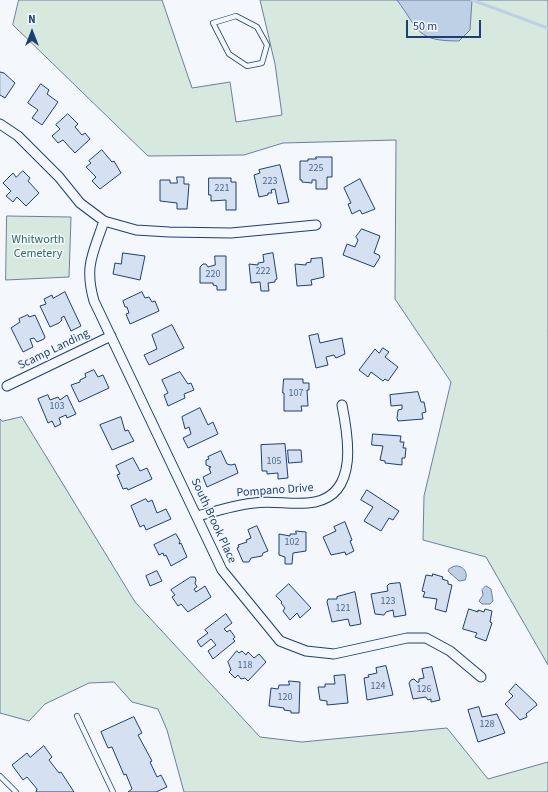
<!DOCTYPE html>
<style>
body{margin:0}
#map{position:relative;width:548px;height:792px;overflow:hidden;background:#f4f7fb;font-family:"Source Sans 3",sans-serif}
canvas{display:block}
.north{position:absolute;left:12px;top:12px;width:40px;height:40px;-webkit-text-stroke:3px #f4f7fb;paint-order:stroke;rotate:0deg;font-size:11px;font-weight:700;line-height:16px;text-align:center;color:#1d3f73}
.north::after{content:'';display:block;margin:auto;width:14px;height:18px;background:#1d3f73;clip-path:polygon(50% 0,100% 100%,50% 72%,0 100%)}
.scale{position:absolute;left:406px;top:20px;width:75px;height:18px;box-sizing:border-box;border:2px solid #1d3f73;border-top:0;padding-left:5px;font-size:12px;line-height:14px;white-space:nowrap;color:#1d3f73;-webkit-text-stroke:3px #f4f7fb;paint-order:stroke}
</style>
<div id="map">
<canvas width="548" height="792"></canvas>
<div class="north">N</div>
<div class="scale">50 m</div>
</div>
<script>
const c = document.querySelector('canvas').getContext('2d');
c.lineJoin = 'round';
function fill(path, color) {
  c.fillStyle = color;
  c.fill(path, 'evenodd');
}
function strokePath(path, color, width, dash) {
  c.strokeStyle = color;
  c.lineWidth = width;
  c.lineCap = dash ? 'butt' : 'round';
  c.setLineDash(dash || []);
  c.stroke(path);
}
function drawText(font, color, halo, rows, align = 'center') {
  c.font = font + ' "Source Sans 3",sans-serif';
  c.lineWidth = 3;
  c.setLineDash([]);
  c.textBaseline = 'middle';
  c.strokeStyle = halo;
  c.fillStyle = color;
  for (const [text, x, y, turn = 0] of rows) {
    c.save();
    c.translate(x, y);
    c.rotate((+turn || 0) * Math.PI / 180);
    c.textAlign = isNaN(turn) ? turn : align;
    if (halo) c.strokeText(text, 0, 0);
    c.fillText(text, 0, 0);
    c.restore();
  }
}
const green = new Path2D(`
 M19,0H162L192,88L230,82L236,122L282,115L275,64L260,0H548V665L486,557L423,540L424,496L451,382L395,299L396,140L283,143L244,155L148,156L13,25Z
 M7,216L71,217L69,277L6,280Z
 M22,417L135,602L260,737L302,742L447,728L488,779L548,762V792H184L167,730L158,709L132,702L114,682L89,683L45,704L29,721L0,713V419L2,421Z`);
const water = new Path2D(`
 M397,0H472L470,30L459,41C416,41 420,31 397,0Z
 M455,566C463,565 469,573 465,580L459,581L448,571L449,569Z
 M486,586L491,589L493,601L490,604H482L479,601L483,595L482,590Z`);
const stream = new Path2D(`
 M472,0L548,28`);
const building = new Path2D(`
 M0,72L4,73L15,83L5,98L0,95Z
 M41,84L49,90L47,94L58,102L42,125L32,118L38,110L28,103Z
 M68,114L78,124L75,127L82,135L85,133L90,139L75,153L63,140L58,143L52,136L60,129L56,125Z
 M102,150L112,162L114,161L121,173L100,189L92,181L96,177L86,167L91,163L89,161Z
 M316,157H332V177H327V189H316V180H312V183L302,182V180H300V161H308V159H316Z
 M280,165L289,202L278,204L275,189L271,190L272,193H268V195L259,197L254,175L260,173L259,170Z
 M23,171L30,178L28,181L39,193L26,206L17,197L13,202L6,196L11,191L3,183L13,173L16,177Z
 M177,177H184V184H189L187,209H177V203L160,201V180H170V183H177Z
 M209,178H231V182H236V210H226V200L211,201V195H209Z
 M360,179L375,209L362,214L360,210L352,214L348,204L351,203L344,188Z
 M362,229L380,236L374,253L379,255L380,257L374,267L343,255L347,244L355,247L358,240L356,237Z
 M123,253L145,256L140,280L113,274L115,263L121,264Z
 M273,253L277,279L275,280V282L268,283L269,291H261L260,282L251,283L249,264L258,265V263L264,262L263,255Z
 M215,256H226V290H217V286L213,285V283H200V267L203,264H206L208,267L215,265Z
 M322,258L324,277L311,280L312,285L297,286L295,264L306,265V263L311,262V259Z
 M65,292L81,326L71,331L64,316L61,318L62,320L59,323L50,327L40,306L46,304L44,299L52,295L53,298Z
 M142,292L145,298L149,297L152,302L155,301L159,311L130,324L126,314L129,313L127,307H125L123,301Z
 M28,315L29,317L35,315L45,337L44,339L37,342L34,338L30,339L33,347L23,352L11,328L20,322L19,319Z
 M172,325L184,348L149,365L144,355L157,349L152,335Z
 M318,334L320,343L342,338L345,354L336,358L334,355L326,357L328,365L316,368L309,336Z
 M383,348L389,352L385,357L398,367L388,381L385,379L383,381L371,372L368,377L359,370L375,349L379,353Z
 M94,370L98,377L103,375L109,388L79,402L71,385L80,382V380L86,377L85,374Z
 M180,372L188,384L191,383L194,390L184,394L185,398L168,406L164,395L168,393L162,380Z
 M284,379H303V383H309V390H307L308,406H301L302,411H284V393H283Z
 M418,392L421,402H424L426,412L422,413L423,419L398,421L397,418L398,410L402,409V405L391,406L390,395Z
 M48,395L50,400L58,397L60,400L67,395L76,414L67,418L66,415L59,418L61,424L55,427L52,421L48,423L38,399Z
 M200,408L208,425L213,422L218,434L188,448L183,438L191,434L189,427L185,429L182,417Z
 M121,417L125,431L128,430L134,441L112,450L100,425Z
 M373,434L401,436L400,442H404L403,448H406L405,458H402V465L385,463V461L380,460L383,446L372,445Z
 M285,444L288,478L278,479V473L267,474V471H262L261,445Z
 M288,450H301L302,462L289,463Z
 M221,451L227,464L231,465L235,464L238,473L207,487L203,477L211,473L209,468L211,467L206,465V460L209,459L208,457Z
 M133,458L140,471L147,468L152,479L128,490L127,488L123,489L117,475L120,474L116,466Z
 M367,490L399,511L393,520L389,518L381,531L364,521L373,507L361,500Z
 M146,499L148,502L152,500L157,513L166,509L171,519L146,530L144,525L140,527L131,506Z
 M345,522L352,540L350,541L354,551L346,555L345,552L331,555L323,537L336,531L334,527Z
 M257,526L268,551L263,553L262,556L251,558L249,562H243L237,548L239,547L238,545L247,542L246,540L251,538L248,530Z
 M296,531L306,532V551L293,553L292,564H285V557L279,555V534L290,536V534H296Z
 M176,534L180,541L179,544L181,543L187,557L171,566L166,555L164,556L163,553L159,555L154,545Z
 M157,571L162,581L150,586L146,576Z
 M433,574L443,577L442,579L448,581V584L452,585L446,612L435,609L437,599L423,597L425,592L422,591L426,575L432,576Z
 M191,577H195L196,580L195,583L197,587L194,589L196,592L205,586L211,597L188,612L181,604L178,606L172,597L175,595L171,590Z
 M400,583L406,615L394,617L393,610L386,612L384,615L375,614L371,594L388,591L387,586L389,584Z
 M289,584L311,608L300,618L297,613L290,620L283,611L285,608L281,603L282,602L276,596Z
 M355,592L361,624L350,626L348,619L332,622L327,602L328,599H337V597Z
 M469,609L478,612V610L484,612L485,609L492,611L490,622L492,623L486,641L475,637L477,633L463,629Z
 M226,614L232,623L224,629L227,632L230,630L235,637L233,639L235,641L213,659L208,651L216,645L211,639L201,647L197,641L208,633L205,630Z
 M237,651L239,653L242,651L246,655L248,652L254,658L259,654L266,662L248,681L245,678L241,679L238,675L235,678L229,672L231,670L228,662Z
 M386,666L393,695L367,700L364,678L369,677L368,675L377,673L376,668Z
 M432,667L440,700L431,702V699L428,700L426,697L413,699L409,683L411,680L414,679L417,682H419V679L424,678L422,669Z
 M345,675L348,703L327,705V701L320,700L318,687H325V684H335L334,676Z
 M289,681L300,682L299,713H291V711L284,710V708L269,706L271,688L278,689L279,685H289Z
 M516,684L536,703L537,705L526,714L527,717L520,720L505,704L513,696L509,692Z
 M479,707L482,717L497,714L505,733L478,742L468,710Z
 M134,717L142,733L138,735L152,761L150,762L157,777L161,775L167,787L156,792H128L132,789L126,774L124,775L112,747L108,748L101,732Z
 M44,746L52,757L49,760L59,773L61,772L74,792H36L37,789L27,777L23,780L12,765L27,753L30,757Z`);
const lane = new Path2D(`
 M236,16L257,27L267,45L262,63L247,66L229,54L213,23Z
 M77,716L113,792
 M0,776L16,792`);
const street = new Path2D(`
 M0,124L18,136L59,177L80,203L104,221L136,230L169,232L231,233L316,225
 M104,221C93,254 84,266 94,301L222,570L280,641L306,651L334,654L407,638H426L450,651L481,677
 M7,386L111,336
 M198,516C216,511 235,505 254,503C274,500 295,506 315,502C359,493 348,435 342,405`);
const numberNames = [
 ["225",316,169],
 ["223",270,182],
 ["221",222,189],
 ["222",263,272],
 ["220",213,275],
 ["107",296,394],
 ["103",57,407],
 ["105",274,462],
 ["102",292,543],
 ["123",388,602],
 ["121",343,609],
 ["118",245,666],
 ["124",378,687],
 ["126",424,690],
 ["120",285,698],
 ["128",487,725]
];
const parkNames = [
 ["Whitworth",38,240],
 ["Cemetery",38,254]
];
const streetNames = [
 ["Scamp Landing",54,350,-26],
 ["Pompano Drive",275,491,-4],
 ["South Brook Place",213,521,65]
];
fill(green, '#d7e8df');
strokePath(green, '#687fa3', 1);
fill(water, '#bed0e5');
strokePath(water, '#687fa3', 1);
strokePath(stream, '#bed0e5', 3);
fill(building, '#d5e0f0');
strokePath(building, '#1d3f73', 1);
strokePath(lane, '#1d3f73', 6);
strokePath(street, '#1d3f73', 11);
strokePath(lane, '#f4f7fb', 4.5);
strokePath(street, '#f4f7fb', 9);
drawText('10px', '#4b6792', null, numberNames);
drawText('12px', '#2c6c60', '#f4f7fb', parkNames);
drawText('12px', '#1d3f73', '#f4f7fb', streetNames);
</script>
